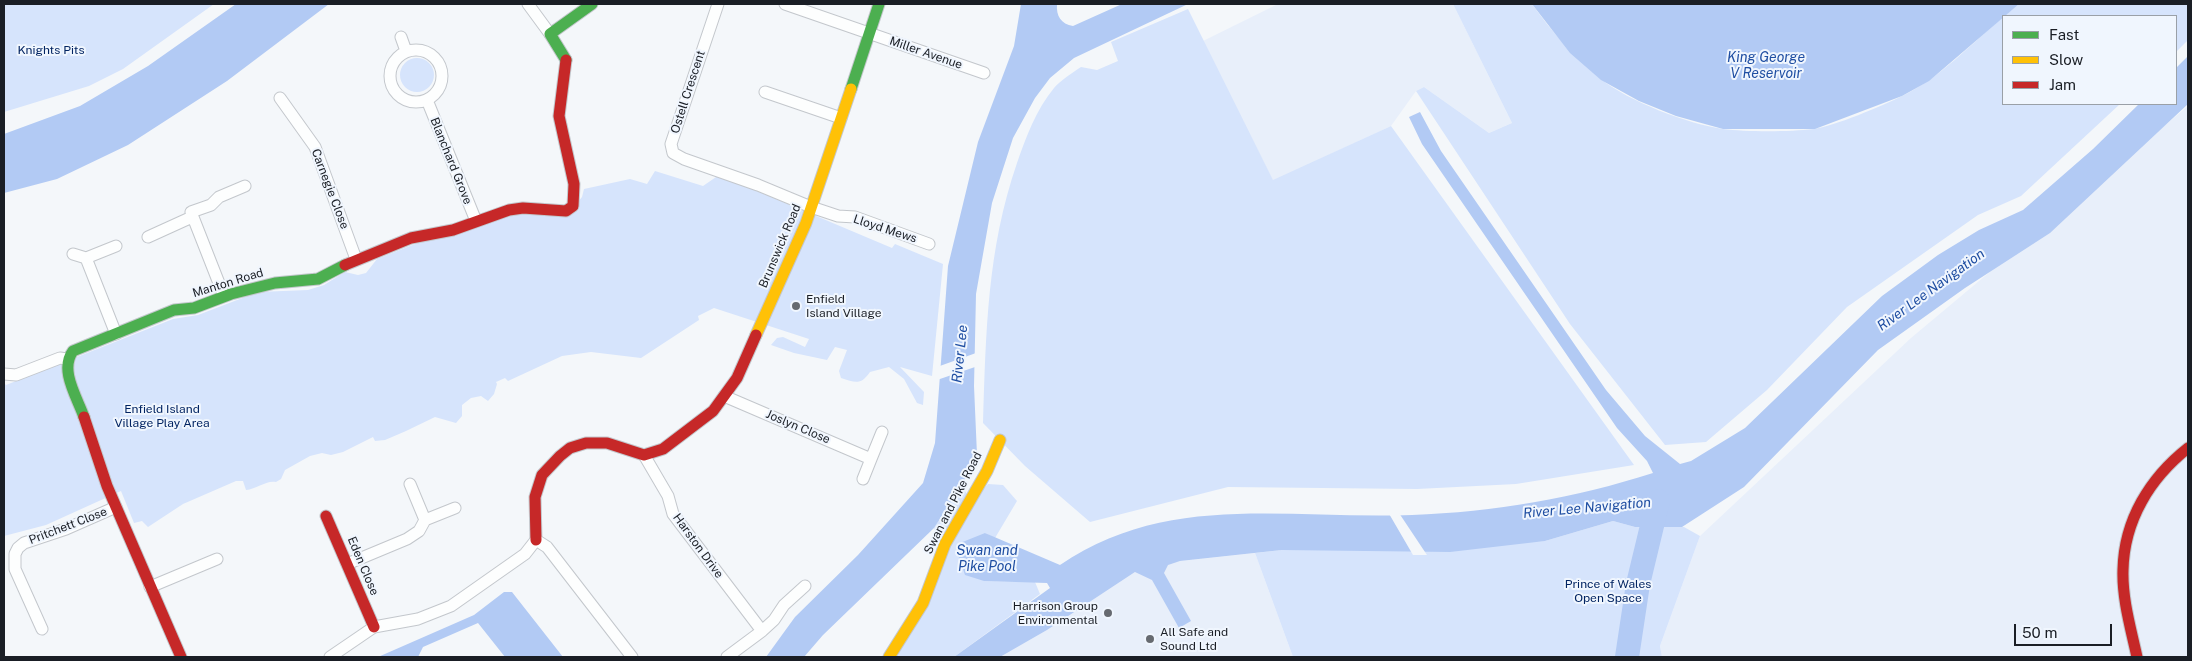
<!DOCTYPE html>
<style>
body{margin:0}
#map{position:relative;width:2192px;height:661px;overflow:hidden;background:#f4f7fa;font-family:"Public Sans",sans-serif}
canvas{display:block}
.frame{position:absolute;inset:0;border:5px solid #1a1e25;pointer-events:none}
.legend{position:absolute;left:2002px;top:15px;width:175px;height:90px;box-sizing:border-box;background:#f0f6fe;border:1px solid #9aa0a7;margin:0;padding:6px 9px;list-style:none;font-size:15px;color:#1a1e25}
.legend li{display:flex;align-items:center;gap:10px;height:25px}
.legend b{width:25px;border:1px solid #9aa0a7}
.scale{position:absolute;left:2014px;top:624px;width:98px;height:22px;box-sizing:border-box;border:2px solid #1a1e25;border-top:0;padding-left:6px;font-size:15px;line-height:18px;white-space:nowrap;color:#1a1e25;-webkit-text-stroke:4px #f0f6fe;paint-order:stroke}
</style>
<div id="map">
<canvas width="2192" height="661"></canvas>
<div class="frame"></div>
<ul class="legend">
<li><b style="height:6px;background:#4caf50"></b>Fast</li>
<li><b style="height:6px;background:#ffc107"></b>Slow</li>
<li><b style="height:6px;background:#c62828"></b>Jam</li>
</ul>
<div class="scale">50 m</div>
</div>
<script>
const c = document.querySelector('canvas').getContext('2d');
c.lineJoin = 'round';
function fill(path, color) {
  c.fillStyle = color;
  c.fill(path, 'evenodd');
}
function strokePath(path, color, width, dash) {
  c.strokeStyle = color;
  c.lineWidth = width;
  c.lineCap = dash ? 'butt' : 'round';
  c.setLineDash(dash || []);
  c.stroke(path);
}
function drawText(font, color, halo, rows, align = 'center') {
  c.font = font + ' "Public Sans",sans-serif';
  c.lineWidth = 4;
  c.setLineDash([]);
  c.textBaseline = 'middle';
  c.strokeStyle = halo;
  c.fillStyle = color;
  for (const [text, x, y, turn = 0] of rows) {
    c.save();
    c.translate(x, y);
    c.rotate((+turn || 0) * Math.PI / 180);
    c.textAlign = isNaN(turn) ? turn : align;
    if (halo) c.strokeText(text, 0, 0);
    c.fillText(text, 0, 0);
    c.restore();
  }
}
const built = new Path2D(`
 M1278,4H1453L1512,123L1489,133L1424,87L1416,91L1391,126L1273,181L1203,41Z
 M2188,106V657H1662L1660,646L1700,536L1911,338Z
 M1255,553L1293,657H1000L1047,630L1135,572L1180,561Z`);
const green = new Path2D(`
 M4,4H214L123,69L89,86L4,112Z
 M1453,4H1532C1551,31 1575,58 1601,79C1628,101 1688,124 1723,129C1746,132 1790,132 1813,129C1835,126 1882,106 1902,96C1940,78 1971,44 2003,17V104H2120L2021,196L1978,215L1847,307L1767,390L1706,442L1665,445L1570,324L1416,91L1424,87L1489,133L1512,123Z
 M2019,4H2188V40L2176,52V16H2004Z
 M1188,9L1273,180L1391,126L1634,465L1516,484L1417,489L1228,487L1090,522L1025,466L983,423C986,332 987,250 1017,163C1026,137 1036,110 1054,88C1061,80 1072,73 1081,67L1097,70L1118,61L1111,42Z
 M400 75a17 17 0 1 1 34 0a17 17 0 1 1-34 0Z
 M655,171L703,186L719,175L892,248L895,244L943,264L932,376L900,367L924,392L923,405L917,403L904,379L889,367L870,372C861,385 856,383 841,378L839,371L847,350L835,347L827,360L794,353L771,345L777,338L783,337L805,347L809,339L714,308L698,316L699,320L641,358L591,352L562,356L508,381L505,378L496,382L497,384L494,394L488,401L481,396L471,398L462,405V416L456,423L435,417L406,431L385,440L375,441L373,437L343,452L331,455L322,453L310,456L285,470L281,479L276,482C266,480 257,489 246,490L243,481H236L183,504L148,527L142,521L134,523L121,491L46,525L4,536V383L6,385L173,319L198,315L258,292L308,290L324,285L345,272L358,275L366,273L377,259L415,244L520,213L568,214L582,197L584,189L630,179L647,184Z
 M988,484L1003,485L1017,501L995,538L985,533L984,581L1035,582L1040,594L954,657H894L945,555L934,528L962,485L971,502Z
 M1613,521L1635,527H1684L1700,536L1660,646L1662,657H1293L1255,553L1282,550L1545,541Z`);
const water = new Path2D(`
 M236,4H329L227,81L128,145L57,179L4,193V134L80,106L148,66Z
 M1021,4H1057C1056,16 1061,24 1073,26L1122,4H1188L1074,58L1050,78L1035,98L1013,138L992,203L976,294L974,386L977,455L962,485L934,528L823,635L804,657H766L795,617L858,555L923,483L935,443L948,266L978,142L1014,46Z
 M1532,4H2019L1929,81L1902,96L1815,129H1723L1676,116L1639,101L1601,80L1570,53Z
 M2188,56V104L2050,233L1965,288L1878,350L1744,487L1682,527H1635L1613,521L1545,541L1450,552L1282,550L1180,561L1168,565L1164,573L1191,621L1179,628L1152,580L1135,572L1047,630L1000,657H954L1050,588L1047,583L984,581L965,575L957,552L960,543L985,533L1060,565C1168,491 1289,520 1412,515C1494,512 1575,498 1653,473L1647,461L1617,428L1422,144L1409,117L1420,112L1441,151L1606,390L1645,436L1680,464L1691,461L1745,428L1882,296L1938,255L1979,230L2023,210L2093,149L2139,104H2176V68Z
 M504,592H512L563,657H505L478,623L423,647L418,657H378L474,615Z`);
const pier = new Path2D(`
 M976,353L975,367L937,380V367Z
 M1388,512L1399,513L1427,555H1413Z`);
const river = new Path2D(`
 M1627,657L1638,584L1658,501`);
const street = new Path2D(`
 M528,4L550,34
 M718,4L671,144L673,153L684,159L758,185L811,207L838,216L855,217L929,244
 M785,4L984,73
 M401,37L406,51
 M390 76a26 26 0 1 1 52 0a26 26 0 1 1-52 0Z
 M765,92L841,118
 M280,98L315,147L356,259
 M427,100L476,221
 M148,237L192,217
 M73,254L86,258L116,246
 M86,258L116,334
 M224,296L191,212L211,205L219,197L245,186
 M4,374L16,375L60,358L67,359
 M724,396L871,459L882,432
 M644,455L668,496L673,514L762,631
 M863,479L871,459
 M410,484L425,520
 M347,564L407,539L419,531L425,520L455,508
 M150,587L217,559
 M42,629L15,569V554L18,548L24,543L66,529L116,507
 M330,657L374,627L418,619L451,606L525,554L536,540L547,547L632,657
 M727,657L762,631L774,620L784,605L805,586`);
const fast = new Path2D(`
 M566,60L550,34L592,4
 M851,89L879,4
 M84,417C77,397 59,370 73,351L174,310L194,308L231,294L275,283L318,279L345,265`);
const slow = new Path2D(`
 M756,335L806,223L851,89
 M889,657L923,603L945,544L987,471L1000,440`);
const jam = new Path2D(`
 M345,265L411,238L453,230L509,210L523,208L566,211L573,206L574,184L559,116L566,60
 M84,417L107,486L181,657
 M326,516L374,627
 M536,540L535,497L542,475L560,456L570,448L586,443H607L644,455L663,449L713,411L737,378L756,335
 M2137,657C2131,629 2122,599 2123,570C2124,520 2150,478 2188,448`);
const markers = [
 [796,306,5,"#666a70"],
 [1108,613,5,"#666a70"],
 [1150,639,5,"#666a70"]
];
const parkNames = [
 ["Knights Pits",51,50],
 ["Enfield Island",162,409],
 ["Village Play Area",162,423],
 ["Prince of Wales",1608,584],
 ["Open Space",1608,598]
];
const streetNames = [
 ["Miller Avenue",926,53,19],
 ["Ostell Crescent",688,92,-72],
 ["Blanchard Grove",451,161,68],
 ["Carnegie Close",330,189,69],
 ["Lloyd Mews",885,229,18],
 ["Brunswick Road",780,246,-67],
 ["Manton Road",228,283,-17],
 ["Joslyn Close",798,427,23],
 ["Swan and Pike Road",953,503,-63],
 ["Pritchett Close",68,526,-21],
 ["Harston Drive",698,546,54],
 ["Eden Close",363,566,67]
];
const poiNames = [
 ["Enfield",806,299],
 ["Island Village",806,313],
 ["Harrison Group",1098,606,"right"],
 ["Environmental",1098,620,"right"],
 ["All Safe and",1160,632],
 ["Sound Ltd",1160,646]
];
const waterNames = [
 ["King George",1766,58],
 ["V Reservoir",1766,74],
 ["River Lee Navigation",1931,290,-36],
 ["River Lee",960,354,-84],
 ["River Lee Navigation",1587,508,-5],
 ["Swan and",987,551],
 ["Pike Pool",987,567]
];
fill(built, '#e8effa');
fill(green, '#d6e4fc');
fill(water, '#b2caf4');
fill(pier, '#f4f7fa');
strokePath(river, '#b2caf4', 24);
strokePath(street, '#c3c7cc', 13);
strokePath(fast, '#c3c7cc', 13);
strokePath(slow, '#c3c7cc', 13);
strokePath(jam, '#c3c7cc', 13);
strokePath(street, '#fdfefe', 11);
strokePath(fast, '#4caf50', 11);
strokePath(slow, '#ffc107', 11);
strokePath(jam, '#c62828', 11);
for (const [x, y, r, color] of markers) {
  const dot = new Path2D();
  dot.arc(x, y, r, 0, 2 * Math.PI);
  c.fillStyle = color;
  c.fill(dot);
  strokePath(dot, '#f0f6fe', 2);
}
drawText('12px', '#022462', '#f0f6fe', parkNames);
drawText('12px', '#1a1e25', '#f0f6fe', streetNames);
drawText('12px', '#1a1e25', '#f0f6fe', poiNames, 'left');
drawText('italic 14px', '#1f4ea2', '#f0f6fe', waterNames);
</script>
